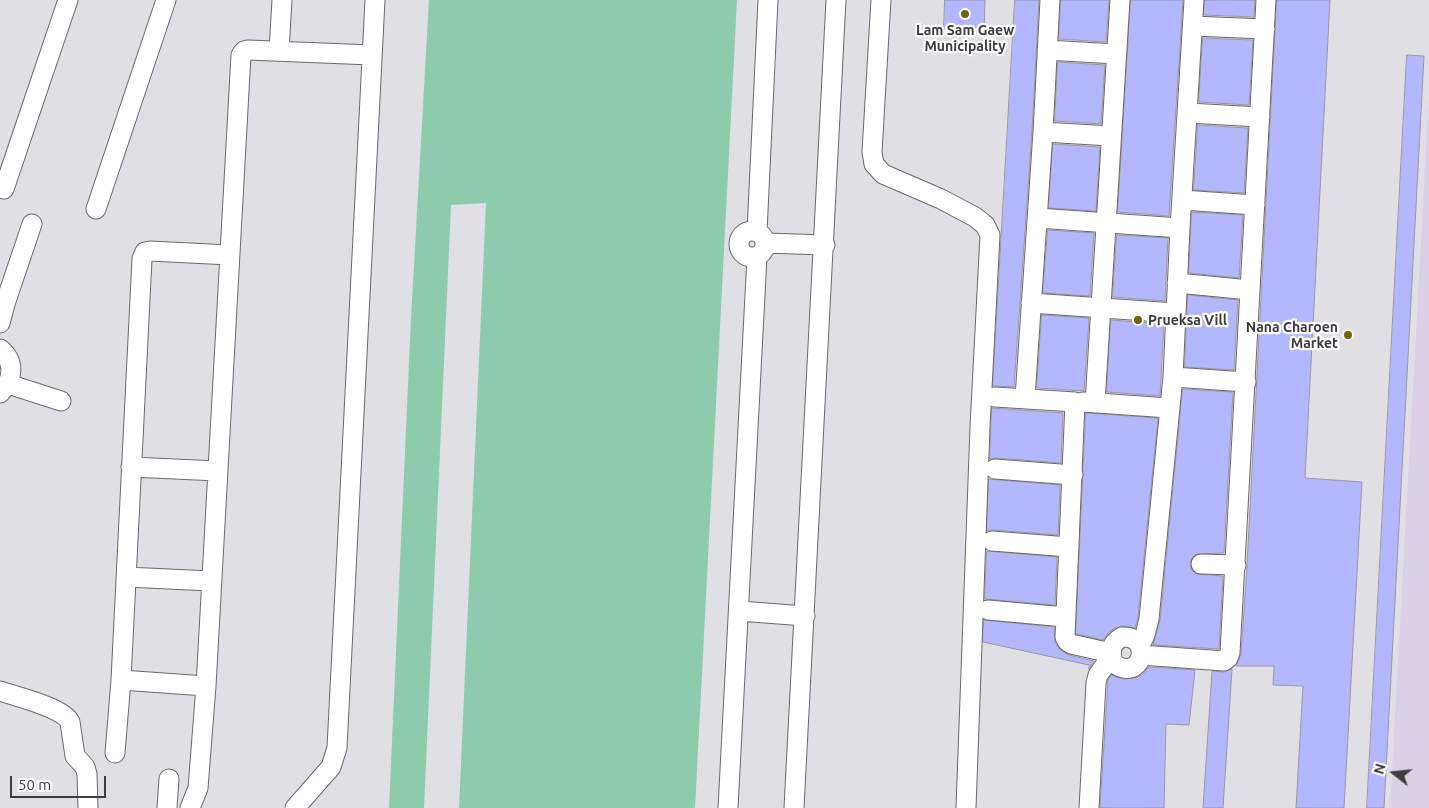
<!DOCTYPE html>
<style>
body{margin:0}
#map{position:relative;width:1429px;height:808px;overflow:hidden;background:#dfdfe4;font-family:Ubuntu,sans-serif}
canvas{display:block}
.north{position:absolute;left:1369px;top:748px;width:50px;height:50px;-webkit-text-stroke:4px #fff;paint-order:stroke;rotate:286deg;font-size:14px;font-weight:700;line-height:20px;text-align:center;color:#3b3c3d}
.north::after{content:'';display:block;margin:auto;width:18px;height:22px;background:#3b3c3d;clip-path:polygon(50% 0,100% 100%,50% 72%,0 100%)}
.scale{position:absolute;left:10px;top:776px;width:96px;height:22px;box-sizing:border-box;border:2px solid #3b3c3d;border-top:0;padding-left:6px;font-size:15px;line-height:18px;white-space:nowrap;color:#3b3c3d;-webkit-text-stroke:4px #fff;paint-order:stroke}
</style>
<div id="map">
<canvas width="1429" height="808"></canvas>
<div class="north">N</div>
<div class="scale">50 m</div>
</div>
<script>
const c = document.querySelector('canvas').getContext('2d');
c.lineJoin = 'round';
function fill(path, color) {
  c.fillStyle = color;
  c.fill(path, 'evenodd');
}
function strokePath(path, color, width, dash) {
  c.strokeStyle = color;
  c.lineWidth = width;
  c.lineCap = dash ? 'butt' : 'round';
  c.setLineDash(dash || []);
  c.stroke(path);
}
function drawText(font, color, halo, rows, align = 'center') {
  c.font = font + ' Ubuntu,sans-serif';
  c.lineWidth = 4.5;
  c.setLineDash([]);
  c.textBaseline = 'middle';
  c.strokeStyle = halo;
  c.fillStyle = color;
  for (const [text, x, y, turn = 0] of rows) {
    c.save();
    c.translate(x, y);
    c.rotate((+turn || 0) * Math.PI / 180);
    c.textAlign = isNaN(turn) ? turn : align;
    if (halo) c.strokeText(text, 0, 0);
    c.fillText(text, 0, 0);
    c.restore();
  }
}
const industrial = new Path2D(`
 M1429,96V808H1390Z`);
const green = new Path2D(`
 M429,0H737L695,808H459L486,203L451,205L424,808H389L411,318Z`);
const building = new Path2D(`
 M945,0H985L984,32L944,29Z
 M1015,0H1039L1032,131L1014,387L993,386Z
 M1061,0H1109L1106,42L1059,39Z
 M1131,0H1183L1169,216L1118,212Z
 M1205,0H1255L1254,17L1204,15Z
 M1277,0H1330L1305,478L1362,482L1344,808H1296L1303,686L1273,685L1274,666H1236L1241,654L1247,566Z
 M1203,38L1253,40L1249,105L1199,102Z
 M1407,55L1424,56L1384,808H1367Z
 M1058,62L1105,65L1101,124L1055,121Z
 M1198,125L1248,128L1244,193L1194,190Z
 M1053,144L1100,147L1096,211L1049,208Z
 M1192,212L1243,215L1239,278L1189,273Z
 M1048,230L1094,233L1090,296L1043,293Z
 M1117,235L1168,238L1165,301L1113,297Z
 M1188,295L1238,300L1234,370L1185,367Z
 M1042,315L1089,318L1084,391L1037,388Z
 M1111,320L1164,324L1160,396L1107,392Z
 M1183,389L1233,392L1224,553L1196,554L1192,558L1190,563L1191,569L1196,574L1223,576L1219,649L1153,645L1160,620Z
 M992,408L1063,413L1061,463L996,458L990,459Z
 M1086,413L1158,418L1138,617L1135,628L1123,626L1117,627L1109,632L1103,640L1076,634Z
 M989,479L1060,485L1058,535L993,530L987,531Z
 M987,551L1057,557L1055,605L985,599Z
 M984,620L1054,627L1055,642L1060,650L1069,655L1094,661L1089,669V665L983,642Z
 M1149,667L1195,670L1189,725L1166,724L1164,808H1100L1108,680L1111,675L1123,679L1135,678L1142,675Z
 M1232,669L1223,808H1203L1212,671L1224,672Z`);
const minor = new Path2D(`
 M881,0L872,152L874,164L883,174L941,199L975,217L985,225L990,235L980,427L966,808
 M1193,26L1265,29
 M1047,50L1116,54
 M279,51L282,0
 M1188,113L1260,117
 M1043,132L1111,136
 M4,189L68,0
 M1182,200L1255,205
 M96,209L166,0
 M1038,218L1180,228
 M739 244a13 13 0 1 1 26 0a13 13 0 1 1-26 0Z
 M757,232L768,0
 M765,243L825,245
 M1177,283L1250,290
 M1031,303L1175,313
 M0,323L5,304L32,224
 M0,349C15,361 14,380 0,393
 M1173,377L1246,382
 M8,384L61,401
 M995,397L1075,402L1065,637L1067,641L1071,644L1111,653
 M1025,398L1043,132L1050,0
 M1083,402L1169,408
 M1095,403L1120,0
 M131,467L218,471
 M995,469L1073,475
 M992,541L1069,547
 M1201,564L1236,565
 M126,577L211,581
 M988,610L1065,617
 M739,611L805,616
 M1122,637C1150,635 1145,673 1123,668C1118,667 1113,663 1108,661L1112,658C1110,648 1113,642 1122,637Z
 M1140,645L1145,635L1149,619L1173,377L1180,228L1194,0
 M1141,655L1224,661L1228,658L1230,653L1266,0
 M121,680L206,686
 M0,691C17,697 62,707 70,722L75,756L85,767L87,774L88,808
 M115,753L121,680L142,259L145,252L150,251L230,255
 M167,808L169,779
 M190,808L198,788L206,686L241,55L244,51L248,50L372,55
 M295,808L331,767L337,748L375,0
 M728,808L757,257
 M794,808L836,0
 M1089,808L1096,683L1098,675L1108,661`);
const markers = [
 [965,14,5,"#6c6700"],
 [1138,320,5,"#6c6700"],
 [1348,335,5,"#6c6700"]
];
const poiNames = [
 ["Lam Sam Gaew",965,30],
 ["Municipality",965,46],
 ["Prueksa Vill",1148,320,"left"],
 ["Nana Charoen",1338,327,"right"],
 ["Market",1338,343,"right"]
];
fill(industrial, '#dad1e6');
fill(green, '#8cccac');
fill(building, '#b3b7ff');
strokePath(building, '#99999d', 1);
strokePath(minor, '#69696d', 21);
strokePath(minor, '#fff', 19);
for (const [x, y, r, color] of markers) {
  const dot = new Path2D();
  dot.arc(x, y, r, 0, 2 * Math.PI);
  c.fillStyle = color;
  c.fill(dot);
  strokePath(dot, '#fff', 2);
}
drawText('bold 14px', '#3b3c3d', '#fff', poiNames);
</script>
